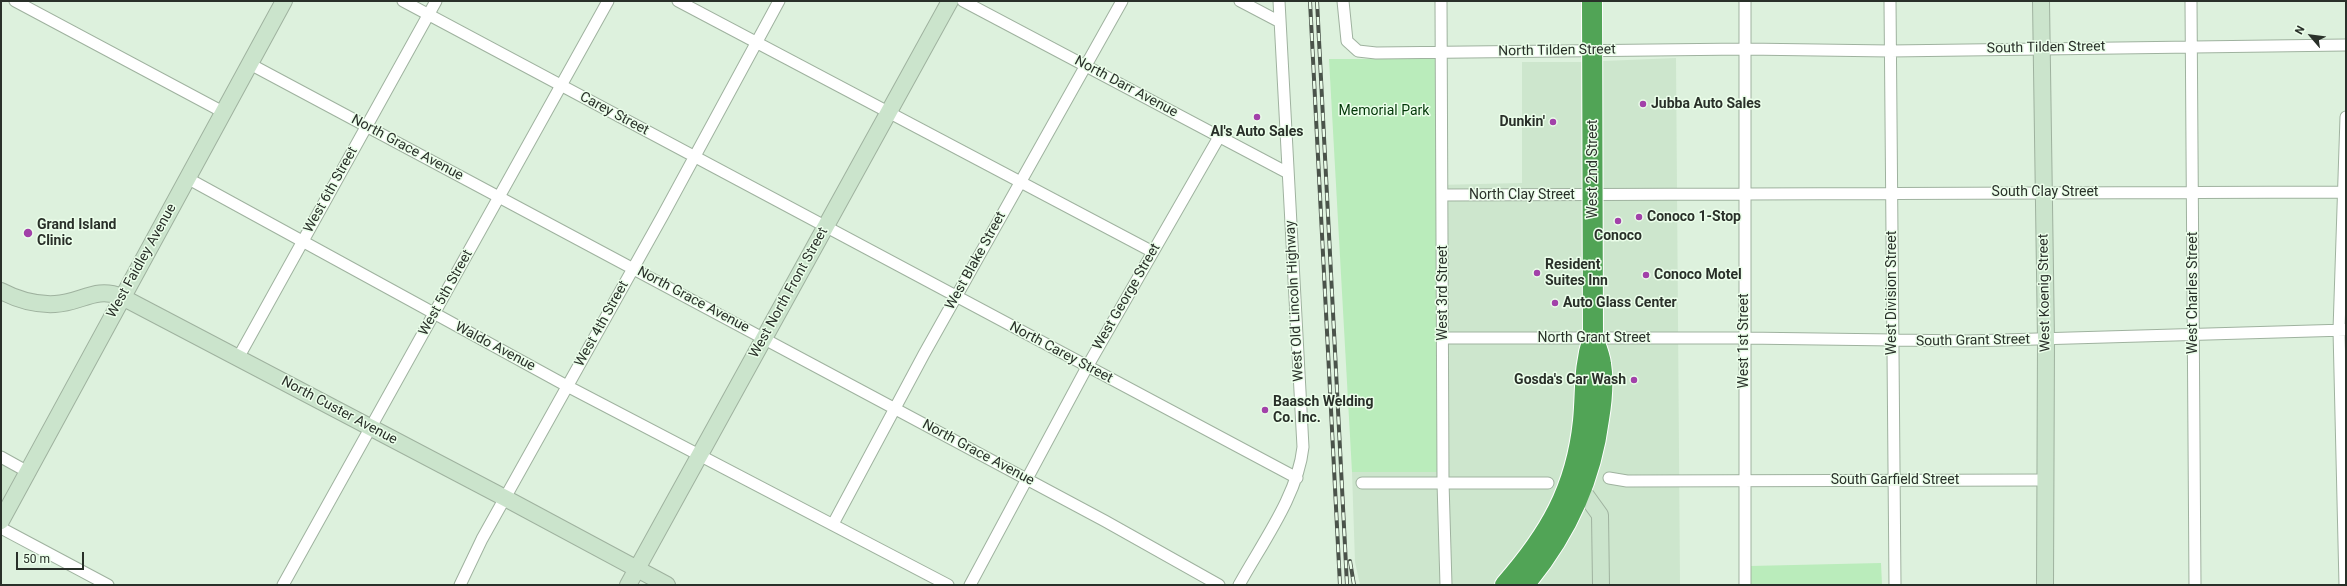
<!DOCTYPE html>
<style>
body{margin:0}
#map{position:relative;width:2347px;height:586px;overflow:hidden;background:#ddf1dd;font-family:Roboto,sans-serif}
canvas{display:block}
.frame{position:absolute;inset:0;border:2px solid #293029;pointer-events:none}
.north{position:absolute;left:2291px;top:16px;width:40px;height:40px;-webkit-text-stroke:3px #ebfeea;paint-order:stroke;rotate:298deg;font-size:11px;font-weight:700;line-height:16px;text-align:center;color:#293029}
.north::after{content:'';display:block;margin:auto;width:14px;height:18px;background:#293029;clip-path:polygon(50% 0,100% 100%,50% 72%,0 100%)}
.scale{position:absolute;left:16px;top:552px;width:68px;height:18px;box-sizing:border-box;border:2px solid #293029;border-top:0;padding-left:5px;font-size:12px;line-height:14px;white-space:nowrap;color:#293029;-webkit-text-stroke:3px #ebfeea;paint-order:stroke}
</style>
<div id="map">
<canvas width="2347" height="586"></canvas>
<div class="frame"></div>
<div class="north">N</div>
<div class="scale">50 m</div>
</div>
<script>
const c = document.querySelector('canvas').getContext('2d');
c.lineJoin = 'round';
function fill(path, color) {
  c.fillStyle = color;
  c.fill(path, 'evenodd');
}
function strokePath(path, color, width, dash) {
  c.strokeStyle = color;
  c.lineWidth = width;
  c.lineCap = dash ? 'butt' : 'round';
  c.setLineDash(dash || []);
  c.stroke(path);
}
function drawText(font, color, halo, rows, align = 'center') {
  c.font = font + ' Roboto,sans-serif';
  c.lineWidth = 3;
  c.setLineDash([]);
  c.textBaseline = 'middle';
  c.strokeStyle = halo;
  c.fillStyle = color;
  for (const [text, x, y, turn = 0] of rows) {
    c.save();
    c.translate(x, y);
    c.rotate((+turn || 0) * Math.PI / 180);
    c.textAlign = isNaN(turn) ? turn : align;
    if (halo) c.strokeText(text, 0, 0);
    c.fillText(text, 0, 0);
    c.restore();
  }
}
const built = new Path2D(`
 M1676,58L1680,585H1360L1355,562L1352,472H1440L1436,185L1522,183V62H1579Z
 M1,464L18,473L1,503Z`);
const green = new Path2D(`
 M1329,59H1435L1440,472H1352Z
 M1881,563L1882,585H1750V566Z`);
const street = new Path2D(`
 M15,1L223,112
 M403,1L1297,478
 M678,1L1153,252
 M963,1L1288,173
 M1240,1L1280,22
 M1343,1L1347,41L1358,51L1376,53L1745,49L1890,51L2346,45
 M1441,1L1443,482L1446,585
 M1745,1V585
 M1890,1L1895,585
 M2191,1L2195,585
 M250,64L1105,521L1219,585
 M187,178L567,386L948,585
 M1443,195L2346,192
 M1443,338H1744L1968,341L2346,330
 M238,358L436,1
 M1,457L28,472
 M1609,478L1627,481L2046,480
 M1362,483H1548
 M833,524L924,354L1122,1
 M1,528L108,585
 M283,585L608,1
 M460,585L482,539L663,215L779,1
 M970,585L1087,367L1219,137
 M1239,585C1262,543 1298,495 1303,447L1279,1
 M2345,585L2339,330L2346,117`);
const secondary = new Path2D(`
 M2041,1L2046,340L2045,585
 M1,291C18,300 36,305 55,304C81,303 95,286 122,297L505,498L667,585
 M1582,490L1600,515L1601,585
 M1,521L284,1
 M628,585L950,1`);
const highway = new Path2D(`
 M1505,585C1549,535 1576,489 1583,421C1586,391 1583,368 1593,338
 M1524,585C1565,536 1591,483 1599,419C1602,401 1604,382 1601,364C1600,355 1596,346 1593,338L1592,1`);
const rail = new Path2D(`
 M1310,1L1340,585
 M1317,1L1347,585
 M1350,561L1354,585`);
const markers = [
 [1643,104,4,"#a241a9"],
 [1257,117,4,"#a241a9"],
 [1553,122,4,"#a241a9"],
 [1639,217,4,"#a241a9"],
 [1618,221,4,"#a241a9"],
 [28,233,5,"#a241a9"],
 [1537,273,4,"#a241a9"],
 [1646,275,4,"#a241a9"],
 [1555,303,4,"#a241a9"],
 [1634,380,4,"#a241a9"],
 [1265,410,4,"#a241a9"]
];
const streetNames = [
 ["South Tilden Street",2046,48,-1],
 ["North Tilden Street",1557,51,-1],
 ["North Darr Avenue",1126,87,28],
 ["Carey Street",614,114,28],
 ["North Grace Avenue",407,148,28],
 ["West 2nd Street",1593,169,-90],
 ["West 6th Street",331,190,-61],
 ["South Clay Street",2045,192],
 ["North Clay Street",1522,195],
 ["West Faidley Avenue",142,261,-61],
 ["West Blake Street",976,261,-61],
 ["West 5th Street",446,293,-61],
 ["West North Front Street",789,293,-61],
 ["West 3rd Street",1443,293,-90],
 ["West Division Street",1892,293,-90],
 ["West Koenig Street",2045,293,-91],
 ["West Charles Street",2193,293,-90],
 ["West George Street",1127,297,-60],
 ["North Grace Avenue",693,300,28],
 ["West Old Lincoln Highway",1295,301,-93],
 ["West 4th Street",602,324,-61],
 ["North Grant Street",1594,338],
 ["West 1st Street",1744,341,-90],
 ["South Grant Street",1973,341,-1],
 ["Waldo Avenue",495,347,28],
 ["North Carey Street",1061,353,28],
 ["North Custer Avenue",339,411,28],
 ["North Grace Avenue",978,453,28],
 ["South Garfield Street",1895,480]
];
const poiNames = [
 ["Jubba Auto Sales",1651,104],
 ["Dunkin'",1545,122,"right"],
 ["Al's Auto Sales",1257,132,"center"],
 ["Conoco 1-Stop",1647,217],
 ["Grand Island",37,225],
 ["Clinic",37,241],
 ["Conoco",1618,236,"center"],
 ["Resident",1545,265],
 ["Suites Inn",1545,281],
 ["Conoco Motel",1654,275],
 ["Auto Glass Center",1563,303],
 ["Gosda's Car Wash",1626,380,"right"],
 ["Baasch Welding",1273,402],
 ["Co. Inc.",1273,418]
];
const parkNames = [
 ["Memorial Park",1384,111]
];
fill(built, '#cde6cd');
fill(green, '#baecbb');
strokePath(street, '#9fb29f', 13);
strokePath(secondary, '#9fb29f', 18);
strokePath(highway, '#fff', 22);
strokePath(street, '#fff', 11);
strokePath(secondary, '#cbe4cc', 16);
strokePath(highway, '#51a456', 20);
strokePath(rail, '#4a534a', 4);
strokePath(rail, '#ebfeea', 2.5, [8]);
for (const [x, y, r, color] of markers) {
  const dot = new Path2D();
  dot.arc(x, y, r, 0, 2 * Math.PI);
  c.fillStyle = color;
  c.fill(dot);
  strokePath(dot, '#ebfeea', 1.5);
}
drawText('14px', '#293029', '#ebfeea', streetNames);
drawText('bold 14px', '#293029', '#ebfeea', poiNames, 'left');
drawText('14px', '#003607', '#ebfeea', parkNames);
</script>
